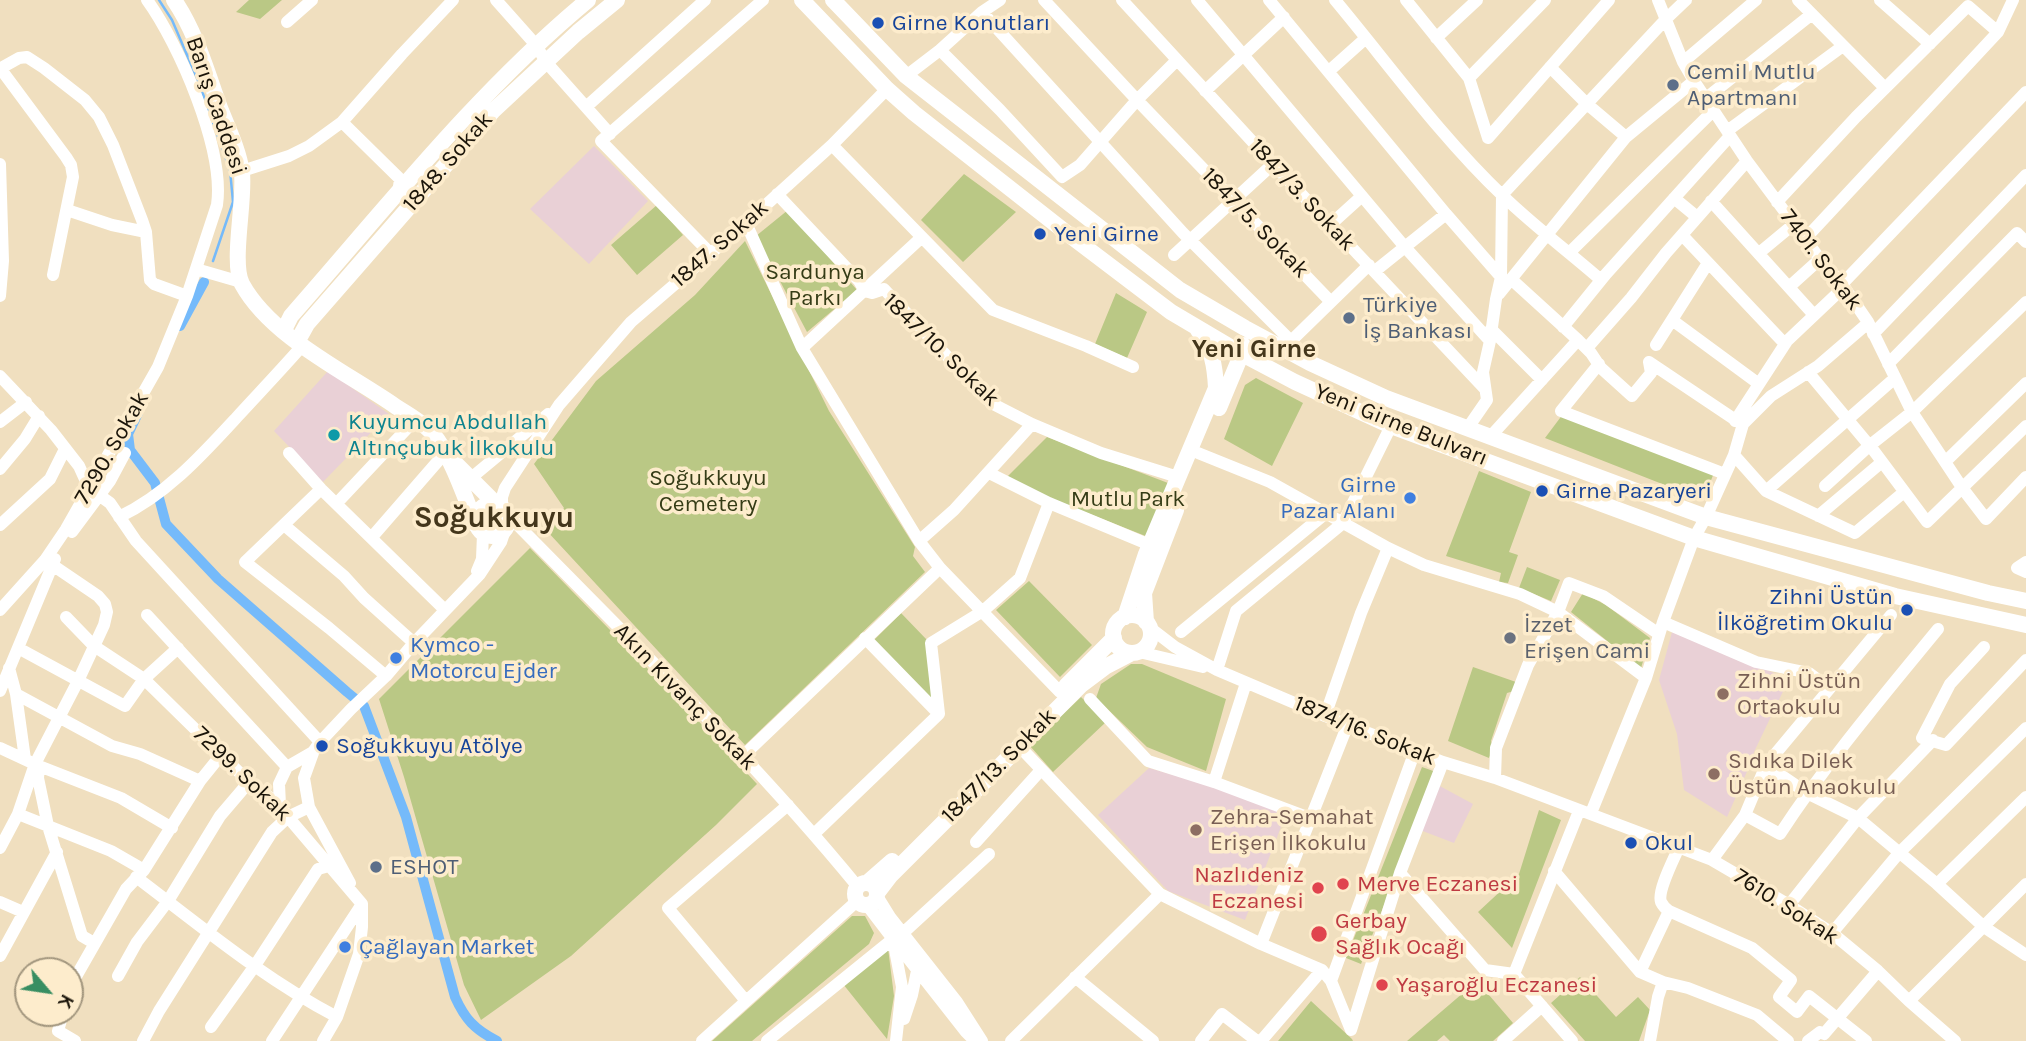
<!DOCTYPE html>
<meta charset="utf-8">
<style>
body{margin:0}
#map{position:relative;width:2026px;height:1041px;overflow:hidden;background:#f0dfbf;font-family:Karla,sans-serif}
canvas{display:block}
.north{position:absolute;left:14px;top:957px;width:70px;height:70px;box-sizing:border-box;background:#fdeccc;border:2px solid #a2967e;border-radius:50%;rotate:119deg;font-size:19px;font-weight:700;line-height:28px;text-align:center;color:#1a1409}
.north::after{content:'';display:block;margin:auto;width:24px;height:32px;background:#388e62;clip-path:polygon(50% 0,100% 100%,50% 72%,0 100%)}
</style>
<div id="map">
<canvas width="2026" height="1041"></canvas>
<div class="north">K</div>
</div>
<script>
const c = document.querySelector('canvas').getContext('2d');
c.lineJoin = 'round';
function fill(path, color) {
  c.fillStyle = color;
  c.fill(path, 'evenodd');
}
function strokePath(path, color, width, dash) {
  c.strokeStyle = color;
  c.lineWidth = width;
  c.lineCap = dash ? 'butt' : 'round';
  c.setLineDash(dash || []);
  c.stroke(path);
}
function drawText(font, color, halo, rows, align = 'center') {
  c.font = font + ' Karla,sans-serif';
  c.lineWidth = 7;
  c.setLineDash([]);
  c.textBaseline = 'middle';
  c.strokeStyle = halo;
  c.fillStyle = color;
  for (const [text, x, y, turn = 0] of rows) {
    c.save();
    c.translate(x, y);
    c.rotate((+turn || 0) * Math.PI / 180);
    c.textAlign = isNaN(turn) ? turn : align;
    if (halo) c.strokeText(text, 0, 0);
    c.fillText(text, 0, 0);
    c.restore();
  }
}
const education = new Path2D(`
 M594,146L648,201L589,264L530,209Z
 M328,371L389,414L323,482L274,431Z
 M1672,632L1789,679L1754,752L1753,758L1727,817L1684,790L1677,734L1659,680Z
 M1149,768L1219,788L1286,814L1245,920L1168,891L1098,815Z
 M1438,785L1473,804L1454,843L1420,830Z`);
const green = new Path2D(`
 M249,0H282L260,19L236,12Z
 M964,174L1016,212L963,262L921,220Z
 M657,205L683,235L637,275L611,245Z
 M788,210L857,290L807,332L756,236Z
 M745,241L829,411L915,547L913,556L925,572L745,745L546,530L564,508L534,464L596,381L695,295Z
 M1116,293L1147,312L1127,358L1095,344Z
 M1256,378L1303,403L1272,466L1224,439L1245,385Z
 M1566,410L1716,468L1703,500L1545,438Z
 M1047,437L1168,483L1148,537L1004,480Z
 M1479,471L1531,492L1509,552L1518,555L1508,583L1499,582L1501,573L1446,556Z
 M530,548L691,713L757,784L716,825L571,956L481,1020L464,985L404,777L379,699Z
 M1527,567L1560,580L1551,601L1519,588Z
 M1029,581L1092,645L1060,677L996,610Z
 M1583,593L1606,605L1650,638L1641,668L1571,612Z
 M901,613L927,640L933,701L874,640Z
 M1131,664H1142L1226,699L1206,771L1147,747L1096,698L1101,684Z
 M1473,667L1516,682L1514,691L1507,693L1491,741L1493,748L1489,758L1448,741Z
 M1081,697L1106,722L1053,772L1030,746Z
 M1422,767L1436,772L1361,964L1346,958Z
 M1539,810L1561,820L1512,948L1478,912L1519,874Z
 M852,916H865L874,933L869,944L752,1041H712Z
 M888,948L894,996L887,1039L843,984Z
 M1580,977L1616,1017L1638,997L1650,1010L1639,1041H1585L1551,1003Z
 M1477,981L1513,1023L1493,1041H1450L1444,1035L1437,1041H1407Z
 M1311,1001L1352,1039L1353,1041H1278Z`);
const stream = new Path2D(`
 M159,0L172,20L199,83L230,170L233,202L213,261`);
const canal = new Path2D(`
 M180,326L204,282
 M138,413L128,434L130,450L155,483L166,524L218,579L347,692L364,706L406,817L455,997C465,1019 474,1029 497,1041`);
const minor = new Path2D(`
 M496,0L536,45L546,62L610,134
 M1122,0L1273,164L1484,388
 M1197,0L1404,246L1490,341
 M1269,0L1446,214L1501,277
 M1335,0C1390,66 1441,137 1503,196C1534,226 1569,252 1601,280
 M1406,0L1469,78L1488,138
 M1658,0L1683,62L1694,81L1747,161L1820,259L1842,284L1868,322L1912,412L1963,489L1986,519L2026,477
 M1798,0L1885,88
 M1880,0L1930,44
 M982,12L1183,233L1291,341L1331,302L1137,100L1044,0
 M287,22L312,0
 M1436,38L1477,0
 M940,50L1000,110L1062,177L1080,165L1137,100L1177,60
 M1683,62L1756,0
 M1550,67L1587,104L1626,137
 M0,68L66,157L71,165L73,177L53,275
 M1,68L19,58L27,57L44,68L85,100L99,117L113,145L142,220L146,232L150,280L154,284L187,296
 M1329,71L1366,38
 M906,76L940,50L982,12L1000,0
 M1469,78L1545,0
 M1205,91L1284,17
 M1705,99L1812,14
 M586,107L705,0
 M342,122L400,179L398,194
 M1727,131L1843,46
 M1488,138L1609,0
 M832,145L993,310L1086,346L1133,367
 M0,164L3,261L0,296
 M242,171L289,156L309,146L342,122L402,54L453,0
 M777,194L859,281L865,291L872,293L884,289L991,403L1032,424L1101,453L1178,477
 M1674,198L1697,217
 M1711,201L1814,315
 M1777,202L1856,117L1968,6L1998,32
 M67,210L112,225L146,232
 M746,223L802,348L919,541L940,568L1060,692
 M1330,225L1362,196
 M1682,235L1785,344
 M1805,239L1998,32L2013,0
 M1569,253L1713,111
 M1759,253L1794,224
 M711,254L601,141L763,0
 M1174,255L1273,164
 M196,269L241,282
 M1375,271L1446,214
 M1511,279L1578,340L1591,353L1601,368L1632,396L1651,373L1649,362
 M1842,284L2026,92
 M1789,287L1820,259
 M1499,294L1626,137L1694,81
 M1331,302L1369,265
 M1672,320L1759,384
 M1563,327L1606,274L1730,136
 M1491,329L1542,380
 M1873,334L2026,175
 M1656,345L1708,263
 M802,348L922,237
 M1587,348L1631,298L1666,253L1747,161
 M1649,362L1740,423
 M1599,364L1561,411L1725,474
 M1888,364L2017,233L2026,242
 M1808,372L1874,451L1927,522L2026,426
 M0,376L51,430L79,466L89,488L110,503L136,541L320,742
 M1735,421L1787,341L1844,287
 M0,422L26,402
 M1467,429L1487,400L1483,372L1490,341L1496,299L1501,277L1502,195L1666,19L1686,0
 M1490,437L1578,340
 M289,453L321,489L445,610
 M1198,453L1270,482L1388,548L1424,565L1520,594L1558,612L1646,678
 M1734,455L1766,491L1855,533L1904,492
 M1945,462L2026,383
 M0,469L25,439L39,416
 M989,473L1049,503L1150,545
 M465,483L548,414
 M1825,486L1869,446L1912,412L2026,302
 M321,489L245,562L329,628L386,676
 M1766,491L1895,378
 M337,503L415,420
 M502,509V497L505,488L559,405L631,322L746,223L832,145L887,89
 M506,513C625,635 749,754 858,887
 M1818,516L1882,462
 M119,517C166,495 202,455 237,417C259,393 281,370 302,346
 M0,525L50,479L65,449
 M284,525L344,576L364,598L414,643
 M72,532L110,481L125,453
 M372,537L445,453
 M919,541L954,510L1032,424
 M2026,562L2017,568L2026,572
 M477,571L482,559L483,534
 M0,610L45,560L66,529L158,367L187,296L217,205C225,150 179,44 147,0
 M147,615L287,767
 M66,617L94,646L144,679L249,782L280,805L288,817L362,904V927L359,954L337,1017L323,1041
 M1663,622L1756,662L1809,673L1829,688
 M1149,627L1175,647L1217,670L1325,716L1443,762L1495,778L1712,860L1789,905L1832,933L1878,971L1909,1001L1955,1041
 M1181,632L1326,513
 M865,638L939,714L931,643L983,611L1020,578L1049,503
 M1984,647L1950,684L1922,738L1946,745L2026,660
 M18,648L125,706L144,679L178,648
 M1139,652L1203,667
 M9,668L16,694L25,759
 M1217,670L1236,611L1343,523L1391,426
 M0,691L55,559
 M16,694L112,746L140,754L200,781L221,755
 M1090,699L1148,761L1214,782L1310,818
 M1325,716L1361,613L1388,548
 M1019,746L1160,894L1261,944L1322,970L1331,981L1351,1030
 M0,748L39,766L121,798L172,828
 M313,753L304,778L309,807L350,883
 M743,756L940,568
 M1766,765L1807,793L1858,818L1937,884L1984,927L2026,955
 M39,766L38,778L48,826L82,936L94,943
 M1495,778L1496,748L1528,665L1558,612L1569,583L1603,596L1659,634
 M1214,782L1246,683
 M280,805L279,784L287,767L313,752L320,742L351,709L386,676L414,643L480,574L501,542L506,527
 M1591,813L1646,678L1663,622L1694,538L1706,517L1734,455L1743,424L1771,396L1818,366L1868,323
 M18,814L111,851L144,870
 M1745,815L1780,834C1827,762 1883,696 1938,629
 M814,834L939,714
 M976,842L1041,770
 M0,848L18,814L35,764L78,681L104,625L107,612L105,604L98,596L45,560
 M1712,860L1745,815L1766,765L1891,615
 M1554,871L1640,972L1663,982L1688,988L1757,1015L1788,1041
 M1400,873L1485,970L1514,974L1572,1041
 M136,877C201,926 264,979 337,1017
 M1937,884L2026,797
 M877,896L890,917L957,1002L982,1041
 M0,902L23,912
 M867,905L893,939L902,987L896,1041
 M1789,905L1858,818L1933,740
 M1669,911C1666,909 1663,906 1661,902C1657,891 1674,859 1679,847
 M903,933L989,854
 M1832,933L1899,853L2026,728
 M1261,944L1348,724
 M0,956L57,852
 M1640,972L1669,911L1752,948L1791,980L1779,997L1797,1012L1809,996L1866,1041
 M1514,974L1579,811
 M118,976L137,942L168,901L220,816L249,782
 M1075,977L1153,1041
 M1331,981L1415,751
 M70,993L74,980L126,889L144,870L200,781
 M746,1001L668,908L788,805
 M1909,1001L2026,884
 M63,1013L58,1031L75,1041
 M904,1019L912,995L918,966
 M211,1027L254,967L318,869L329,866
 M1351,1030L1400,873L1443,762
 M143,1041L159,1011L272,832L288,817L309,807
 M272,1041L362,904
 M702,1041L857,901
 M767,1041L893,939L966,1032L975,1041
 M1011,1041L1160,894
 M1201,1041L1222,1014L1257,1041
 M1261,1041L1322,970
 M1503,1041L1542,1006
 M1650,1041L1658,997L1663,982
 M1808,1041L1820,1032L1824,1034L1878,971`);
const major = new Path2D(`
 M174,0C196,32 207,72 220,108C228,128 239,151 242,173C245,202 231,263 242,284C271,337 346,372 395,406C407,414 424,423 433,434C450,453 466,500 476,525
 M802,0L887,89L914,113L1068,234L1171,312L1242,354L1295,382L1391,426L1694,538L1895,596L2026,625
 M833,0L906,76L1180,290L1245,328L1310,363L1386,398L1706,517L1988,593L2026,601
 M284,330L291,316C386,208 478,91 588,0
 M297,342L307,324L493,111L578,32L617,0
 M1219,408L1239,360L1243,345
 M452,460L498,506
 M476 520a16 16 0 1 1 32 0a16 16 0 1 1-32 0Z
 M1113 634a19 19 0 1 1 38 0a19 19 0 1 1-38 0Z
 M1125,617L1146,554L1216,388C1215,366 1212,348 1198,330
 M1146,622L1144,593L1176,510
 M1066,686L1114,638
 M868,882L892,861
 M855 894a11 11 0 1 1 22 0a11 11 0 1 1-22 0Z
 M878,892L891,875L1081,685L1105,667L1132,653`);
const markers = [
 [878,23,7,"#1a4fb4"],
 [1673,85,7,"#5c6f8a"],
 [1040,234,7,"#1a4fb4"],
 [1349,318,7,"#5c6f8a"],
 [334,435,7,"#0f9aa8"],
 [1542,491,7,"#1a4fb4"],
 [1410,498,7,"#3f7fe0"],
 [1907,610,7,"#1a4fb4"],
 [1510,638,7,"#6b7280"],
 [396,658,7,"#3f7fe0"],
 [1723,694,7,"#8d6e63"],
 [322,746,7,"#1a4fb4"],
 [1714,774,7,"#8d6e63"],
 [1196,830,7,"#8d6e63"],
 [1631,843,7,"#1a4fb4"],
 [376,867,7,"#5c6f8a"],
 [1343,884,7,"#e0444e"],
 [1318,888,7,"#e0444e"],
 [1319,934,9,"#e0444e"],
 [345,947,7,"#3f7fe0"],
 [1382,985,7,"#e0444e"]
];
const transitNames = [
 ["Girne Konutları",892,23],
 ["Yeni Girne",1054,234],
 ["Girne Pazaryeri",1556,491],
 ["Zihni Üstün",1893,597,"right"],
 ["İlköğretim Okulu",1893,623,"right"],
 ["Soğukkuyu Atölye",336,746],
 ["Okul",1645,843]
];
const serviceNames = [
 ["Cemil Mutlu",1687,72],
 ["Apartmanı",1687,98],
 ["Türkiye",1363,305],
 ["İş Bankası",1363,331],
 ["ESHOT",390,867]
];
const streetNames = [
 ["Barış Caddesi",216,106,71],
 ["1848. Sokak",448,162,-49],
 ["1847/3. Sokak",1302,195,47],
 ["1847/5. Sokak",1255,223,46],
 ["1847. Sokak",720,244,-41],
 ["7401. Sokak",1821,260,53],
 ["1847/10. Sokak",941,350,44],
 ["Yeni Girne Bulvarı",1401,425,22],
 ["7290. Sokak",112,448,-60],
 ["Akın Kıvanç Sokak",685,697,46],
 ["1874/16. Sokak",1365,731,22],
 ["1847/13. Sokak",999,766,-45],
 ["7299. Sokak",242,774,44],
 ["7610. Sokak",1786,907,33]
];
const parkNames = [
 ["Sardunya",815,272],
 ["Parkı",815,298],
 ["Soğukkuyu",708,478],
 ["Cemetery",708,504],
 ["Mutlu Park",1128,499]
];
const cultureNames = [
 ["Kuyumcu Abdullah",348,422],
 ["Altınçubuk İlkokulu",348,448]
];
const shopNames = [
 ["Girne",1396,485,"right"],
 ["Pazar Alanı",1396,511,"right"],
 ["Kymco -",410,645],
 ["Motorcu Ejder",410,671],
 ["Çağlayan Market",359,947]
];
const worshipNames = [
 ["İzzet",1524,625],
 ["Erişen Cami",1524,651]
];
const educationNames = [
 ["Zihni Üstün",1737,681],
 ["Ortaokulu",1737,707],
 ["Sıdıka Dilek",1728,761],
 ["Üstün Anaokulu",1728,787],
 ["Zehra-Semahat",1210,817],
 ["Erişen İlkokulu",1210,843]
];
const healthNames = [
 ["Nazlıdeniz",1304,875,"right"],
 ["Eczanesi",1304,901,"right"],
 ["Merve Eczanesi",1357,884],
 ["Gerbay",1335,921],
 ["Sağlık Ocağı",1335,947],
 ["Yaşaroğlu Eczanesi",1396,985]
];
const quarterNames = [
 ["Yeni Girne",1254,350]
];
const districtNames = [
 ["Soğukkuyu",494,518]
];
fill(education, '#e9d0d6');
fill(green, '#bac885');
strokePath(stream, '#75bafa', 2.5);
strokePath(canal, '#75bafa', 10);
strokePath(minor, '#fff', 12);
strokePath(major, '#fff', 16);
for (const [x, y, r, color] of markers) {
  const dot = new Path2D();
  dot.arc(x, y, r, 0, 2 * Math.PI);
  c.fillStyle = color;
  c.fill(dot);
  strokePath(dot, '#fdeccc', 2.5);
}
drawText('23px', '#164399', '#fdeccc', transitNames, 'left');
drawText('23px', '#4e5e75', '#fdeccc', serviceNames, 'left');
drawText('23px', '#1a1409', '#fdeccc', streetNames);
drawText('23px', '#353c16', '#fdeccc', parkNames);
drawText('23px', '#0d838f', '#fdeccc', cultureNames, 'left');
drawText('23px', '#366cbe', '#fdeccc', shopNames, 'left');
drawText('23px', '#5b616d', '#fdeccc', worshipNames, 'left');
drawText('23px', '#785e54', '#fdeccc', educationNames, 'left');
drawText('23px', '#be3a42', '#fdeccc', healthNames, 'left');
drawText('bold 26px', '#44361b', '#fdeccc', quarterNames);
drawText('bold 30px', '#44361b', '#fdeccc', districtNames);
</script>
